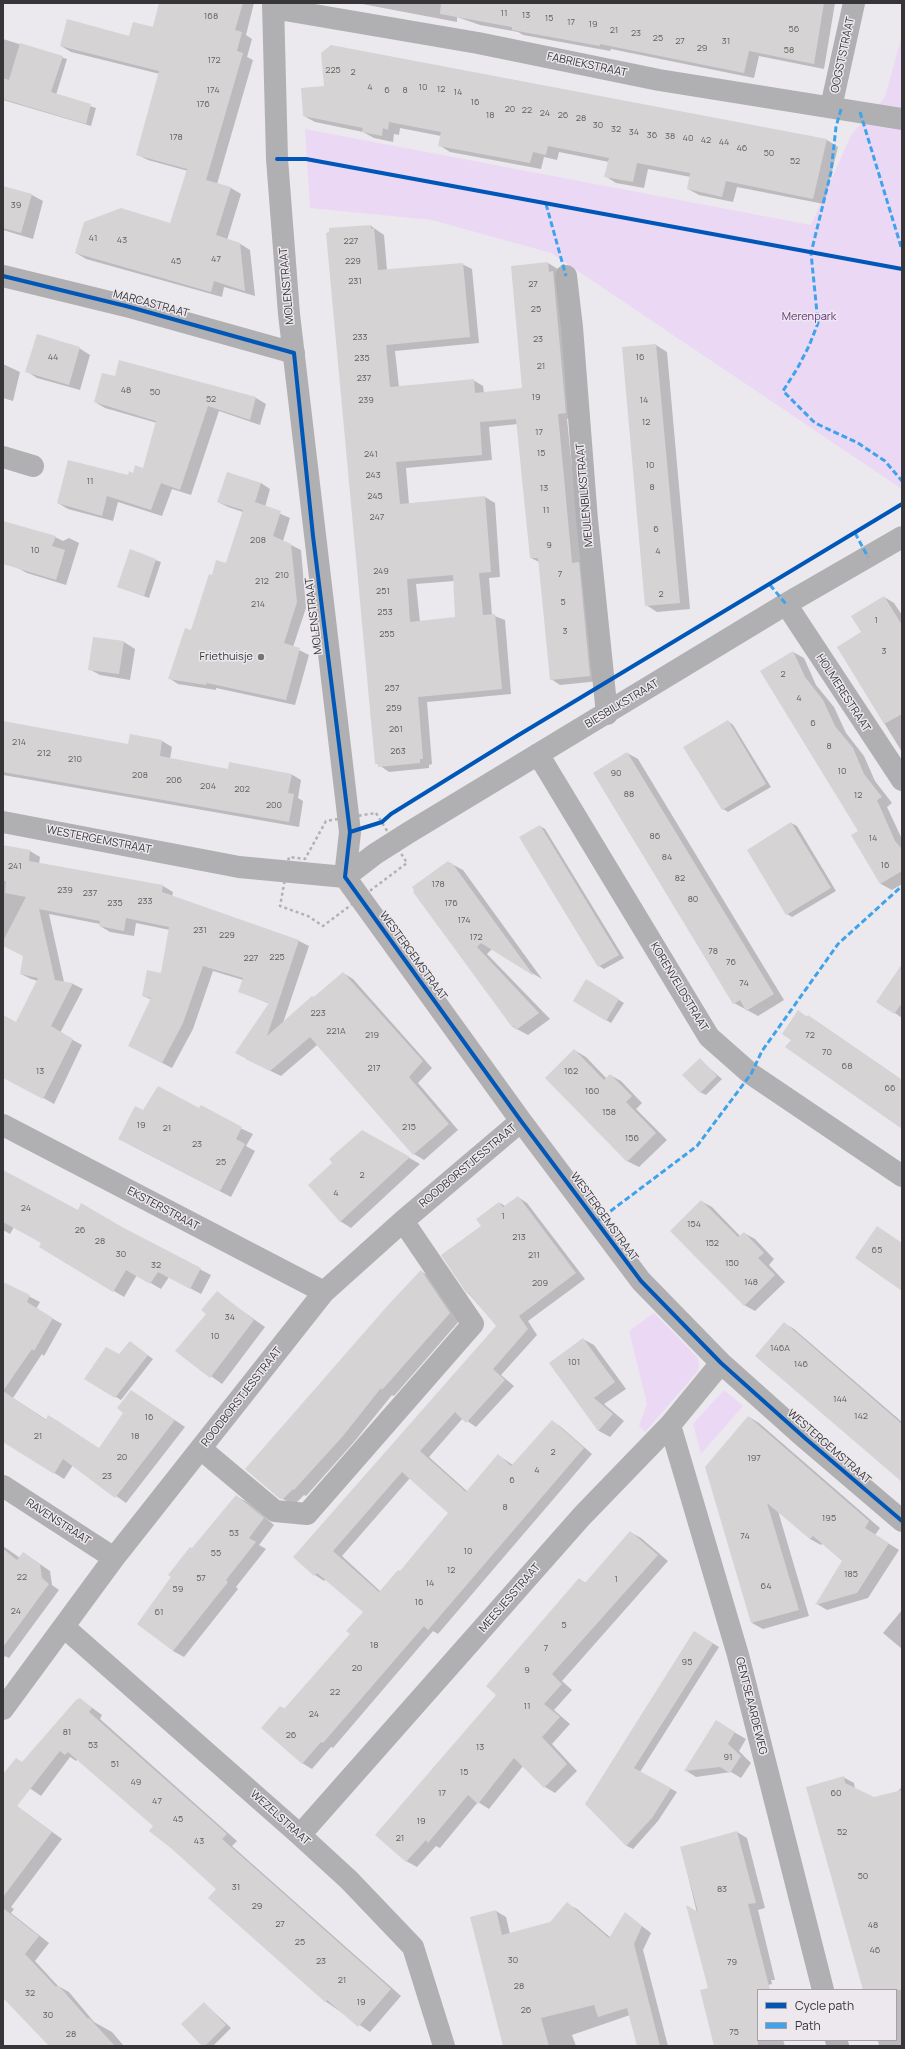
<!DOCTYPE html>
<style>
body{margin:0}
#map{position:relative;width:905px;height:2049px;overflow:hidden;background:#ebe9ed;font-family:Manrope,sans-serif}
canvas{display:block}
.frame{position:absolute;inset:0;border:4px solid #373537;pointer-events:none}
.legend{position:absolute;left:757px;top:1989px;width:140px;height:52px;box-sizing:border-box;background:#ece8ee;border:1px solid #a4a0a5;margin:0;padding:5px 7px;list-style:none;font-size:12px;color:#373537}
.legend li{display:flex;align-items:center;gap:8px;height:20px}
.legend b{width:20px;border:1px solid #a4a0a5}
</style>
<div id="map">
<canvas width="905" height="2049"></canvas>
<div class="frame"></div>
<ul class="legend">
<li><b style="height:5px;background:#0057b8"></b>Cycle path</li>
<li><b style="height:5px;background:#3fa3ec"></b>Path</li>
</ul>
</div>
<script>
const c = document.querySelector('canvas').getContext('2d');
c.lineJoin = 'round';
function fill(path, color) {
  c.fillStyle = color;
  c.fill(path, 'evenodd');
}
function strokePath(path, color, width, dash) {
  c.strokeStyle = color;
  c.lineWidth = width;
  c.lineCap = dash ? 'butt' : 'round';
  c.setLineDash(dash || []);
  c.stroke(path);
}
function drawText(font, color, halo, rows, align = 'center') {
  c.font = font + ' Manrope,sans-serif';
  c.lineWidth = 3;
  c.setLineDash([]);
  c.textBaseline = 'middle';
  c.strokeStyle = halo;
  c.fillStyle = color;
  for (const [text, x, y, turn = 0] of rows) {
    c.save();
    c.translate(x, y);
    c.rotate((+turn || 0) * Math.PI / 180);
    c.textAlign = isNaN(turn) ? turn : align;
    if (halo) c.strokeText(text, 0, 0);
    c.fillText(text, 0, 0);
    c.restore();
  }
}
const green = new Path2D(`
 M902,35V489L551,253L432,220L310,208L305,129L811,225L851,135L885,97Z
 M654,1313L697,1357L699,1364L698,1371L645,1432L639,1426L647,1404L629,1331Z
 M724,1390L743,1406L701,1454L693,1424Z`);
const shadow = new Path2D(`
 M160,3H254L246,35L252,39L247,57L253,60L217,184L231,188L241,194L227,240L239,243L250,250L255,296L224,287L222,297L86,259L76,253L171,224L188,171L148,160L138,155L160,74L71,52L61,46L130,37L153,28Z
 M357,3H835L824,69L759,56L754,78L611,49L610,51L523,35L518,32L480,25L457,17V22Z
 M3,39L67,59L56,95L96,108L91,126L3,100Z
 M304,116L827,140L838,147L824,204L737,187L733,202L699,195L688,189L691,177L648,169L644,188L616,183L605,176L609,162L559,152L557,160L544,157L541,169L450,152L439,145L441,136L400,128L399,135L394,134L393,142L374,138L363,132L315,122Z
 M3,187L32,195L43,201L33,239L3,230Z
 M371,226L384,235L387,270L462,264L472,269L479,343L395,351L399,387L473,380L483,386L484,393L523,389L548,263L558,269L576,418L567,419L582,565L600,681L560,685L551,679L539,562L531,558L518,424L489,427L492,460L406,468L409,504L485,497L495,503L500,577L489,578L492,615L505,620L511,694L427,702L432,764L429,765V768L389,772L376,763ZM454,581L456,618L420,622L416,584Z
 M656,345L667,352L690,609L657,612L646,605Z
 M79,348L90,355L80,390L37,378L26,371Z
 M3,364L20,372L13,401L3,398Z
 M256,398L266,404L260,425L219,411L191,495L172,489L162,516L118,502L113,521L68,509L58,503L129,477L144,469L157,423L105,408L95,402Z
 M261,483L270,489L265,507L290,518L283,541L301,550L306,608L293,647L309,655L295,705L216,688V690L178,684L169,678L192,632L212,576L226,564L243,512L228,507L218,502Z
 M3,522L55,537L63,541L69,538L79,543L66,585L27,573L18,568L3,551Z
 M130,551L161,562L149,598L118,587Z
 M884,597L894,603L902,615V752L838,648L863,633Z
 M94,638L124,642L135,649L130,680L100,675L89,669Z
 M793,652L804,658L816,685L834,707L846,733L864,756L875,781L892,803L887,807L902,839V884L892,890L881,884L852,836L860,831Z
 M728,721L733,725L771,787L728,812L723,809Z
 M3,722L129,745L131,736L162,741L172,747L170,759L229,770L291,774L301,780L298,798L303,801L299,827L3,775Z
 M627,753L638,759L784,1000L758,1016L734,1003Z
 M791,823L797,826L836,891L792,917L787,914Z
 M540,826L545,829L624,958L604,969L599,966Z
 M3,847L30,851L40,857L39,864L163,886L173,892L172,897L299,941L309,946L283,1023L343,973L353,979L432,1068L418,1083L458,1130L424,1160L414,1154L317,1045L281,1076L246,1059L270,1004L239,991L243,980L213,971L193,1029L172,1068L139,1051L152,1000L143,996L162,974L170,930L136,923L134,936L110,932L100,926V924L49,914L64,982L73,984L83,989L60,1033L82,1045L54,1104L3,1075V1020L16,1023L38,981L31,979L21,974L24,956L3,945L5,940L3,938Z
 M448,862L463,870L542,979L492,949L487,954L550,1019L528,1035L513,1027L414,892Z
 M902,966V1018L878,1001Z
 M586,980L624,1003L611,1023L574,1000Z
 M798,1012L819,1023L902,1080V1128L792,1040Z
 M574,1050L586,1057L607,1079L610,1075L621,1081L642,1103L636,1109L667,1140L639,1167L627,1161Z
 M700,1060L722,1079L706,1095L700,1092Z
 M200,1109L253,1134L246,1146L255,1151L231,1197L130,1145L144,1112Z
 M362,1131L420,1164L351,1228L340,1221L333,1163Z
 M3,1171L78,1211L123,1229L211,1275L201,1294L169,1277L161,1289L137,1275L124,1297L40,1247L42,1243L14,1227L10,1234L3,1230Z
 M518,1197L527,1203L585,1279L528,1321L537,1335L501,1375L514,1386L476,1427L463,1418L429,1457L468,1492L498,1455L513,1465L552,1421L561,1427L592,1454L438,1634L433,1631L333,1748L331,1747L312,1769L302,1763L281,1707L285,1709L352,1633L364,1612L326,1579L324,1581L315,1575L294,1557L497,1326L468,1293L442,1255L482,1226L500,1203L505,1206ZM410,1478L449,1513L400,1572L381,1592L342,1556Z
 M701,1201L712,1207L740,1236L744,1233L755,1239L774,1259L769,1265L785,1282L755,1311L744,1305Z
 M422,1272L432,1278L461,1319L394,1396L392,1395L354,1442L306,1496L304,1495L294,1505L281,1498Z
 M3,1283L40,1302L36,1309L62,1324L44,1356L42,1354L13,1398L47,1420L49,1416L59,1422L99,1449L141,1397L185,1427L126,1503L73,1465L64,1479L3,1441Z
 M217,1293L265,1327L222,1384L176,1351L208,1314Z
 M784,1323L794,1329L902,1422V1481Z
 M583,1339L594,1345L626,1389L604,1404L624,1421L610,1437L599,1431L550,1364Z
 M130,1342L153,1359L121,1400L86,1378L120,1355Z
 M749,1417L759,1423L880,1528L875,1535L899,1550L868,1598L827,1610L817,1604L843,1561L823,1543L821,1545L810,1539L778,1511L809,1616L763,1629L752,1623Z
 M236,1496L247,1502L274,1525L259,1545L266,1549L236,1587L238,1589L184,1657L173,1651L192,1549Z
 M630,1532L641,1538L668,1561L562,1681L572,1690L554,1710L570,1724L552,1744L577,1771L555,1793L545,1787L523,1766L489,1809L478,1802L440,1848L436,1846L417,1867L406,1861L498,1695L579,1579L586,1583Z
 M3,1546L20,1558L24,1553L50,1571L52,1585L59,1590L9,1658L5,1656L3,1659Z
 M902,1610V1649L883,1633Z
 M694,1632L719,1647L640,1772L677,1792L658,1821L633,1849L627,1846L586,1804Z
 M80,1699L102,1715L100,1719L237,1841L232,1846L401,1996L370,2032L325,2001L155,1826L78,1759L76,1761L70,1757L41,1796L11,1775Z
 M727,1728L746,1739L739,1751L751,1763L741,1778L731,1772L696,1777L685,1770Z
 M843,1777L854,1783L855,1789L874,1798L897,1792L902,1787V2046H879L878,2040H896V1990H864Z
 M3,1796L62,1839L11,1907L14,1909L11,1913L49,1943L35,1961L58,1986L69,1992L94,2022L112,2032L124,2046H51L3,1973Z
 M737,1832L747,1838L765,1908L758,1910L775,1980H771L772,1984L768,1985L770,1990H758V2040H783L785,2046H715L709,1989L697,1913L681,1847Z
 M567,1904L577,1909L611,1938L625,1913L651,1933L643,1950L668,2046H638L630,2015L572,2035L576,2046H505L496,1911L506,1917L510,1934L550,1923Z
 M204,2003L231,2028L213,2046H203Z`);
const building = new Path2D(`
 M159,3H243L235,30L242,32L237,51L243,53L206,180L231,187L216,235L240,243L245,291L214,281L211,292L75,253L84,222L121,208L170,223L187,169L136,155L159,71L60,46L67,19L129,36L133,22L153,27Z
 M441,3H824L814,64L749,51L744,73L600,44V46L512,30V27L440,14Z
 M20,43L63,56L51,92L91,104L86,124L3,99V78L9,80Z
 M331,45L827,139L813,199L726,181L722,197L687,189L690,173L637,163L633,182L604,177L609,158L584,153L548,146L546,155L533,152L530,163L438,146L441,132L389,122L388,130L383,128L382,136L362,132L363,128L303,116L301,88L324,86L321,53Z
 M3,186L32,194L21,233L3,228Z
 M371,225V229L374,228L378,270L463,263L470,337L386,345L390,387L474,379L475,393L522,388L511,266L548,262L549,272L553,271L566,413L558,414L572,563L579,562L590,676L550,680L538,558H530L516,419L480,422L482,455L396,462L400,504L485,496L491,572L479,573L483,615L495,614L502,689L418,697L423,759H420V763L378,767V763L375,764L326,233L329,232V228ZM453,575L455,617L410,622L407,579Z
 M37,334L80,347L69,385L25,372Z
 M656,344L680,603L645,606L622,347Z
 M119,360L256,397L250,420L208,406L180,490L161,483L151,510L107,496L102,516L57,503L68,460L128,475L129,471L133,473L135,465L143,468L156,421L94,402L102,373L115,376Z
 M227,472L261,483L255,502L281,511L273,536L291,544L297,602L284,643L300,648L286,700L207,683L206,685L168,679L185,628L191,630L209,574L212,575L216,560L226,563L243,510L217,502Z
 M3,521L56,536L52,546L65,550L56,580L3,564Z
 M130,549L156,559L144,596L117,587Z
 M884,596L902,625V714L884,724L837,647L861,632L851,616Z
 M93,637L124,641L119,674L88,670Z
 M793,651L805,677L823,700L835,726L853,748L864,774L882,797L877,800L895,841L902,849V871L880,884L851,835L858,831L760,671Z
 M728,720L766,784L722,810L683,747Z
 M3,721L128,744L130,734L162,740L160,756L228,769L229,762L292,774L288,793L294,794L289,822L3,772Z
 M627,752L774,994L746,1011L740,1000L733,1004L593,773Z
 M791,822L831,888L786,915L747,850Z
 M540,825L619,955L598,967L519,837Z
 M3,845L30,850L29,861L163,885L162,892L299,940L267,1036L312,996L314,997L343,972L423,1061L409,1077L449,1124L413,1155L310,1037L270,1071L235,1053L269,1003L238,992L243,978L203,966L183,1023L162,1063L128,1046L151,998L142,996L147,970L161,973L169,927L126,918L124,931L99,926L100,921L39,909L55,980L73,983L51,1026L73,1039L43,1099L3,1078V1015L16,1022L38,978L20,974L23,956L3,946V941L26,897L5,893L6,881H3Z
 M448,861L450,864L452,863L534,976L481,943L477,947L539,1013L516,1030L514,1026L512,1027L413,892L414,890L412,887Z
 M902,964V1003L894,1014L876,1002Z
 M586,979L619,999L606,1021L573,1001Z
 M798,1010L807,1017L808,1015L902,1080V1129L785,1047L791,1040L782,1034Z
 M574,1049L604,1080L610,1074L632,1096L626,1102L656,1133L627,1162L545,1078Z
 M700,1058L717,1076L700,1093L682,1075Z
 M158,1086L199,1108L201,1105L242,1127L236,1139L245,1144L220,1191L118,1139L135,1106L143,1110Z
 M362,1130L410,1157L340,1222L308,1185L332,1163L329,1159Z
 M3,1170L78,1210L81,1203L122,1227L201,1268L190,1289L158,1272L150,1284L126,1270L113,1292L39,1247L41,1243L3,1222Z
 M518,1196L576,1273L519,1316L528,1329L493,1369L505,1380L466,1423L455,1412L420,1451L466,1492L498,1454L511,1466L552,1420L584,1448L428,1630L424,1626L323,1743L321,1742L302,1764L261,1728L280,1706L284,1709L350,1634L346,1631L363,1612L317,1573L314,1576L293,1557L496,1326L468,1292L467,1294L441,1255L481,1226L476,1219L499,1202L503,1207ZM402,1472L448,1513L400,1571L398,1570L379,1592L333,1551Z
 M701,1200L738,1237L744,1232L764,1253L758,1258L775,1275L744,1306L670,1231Z
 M877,1226L902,1243V1291L855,1258Z
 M421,1270L450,1313L382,1390L381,1388L343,1436L294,1490L293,1489L283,1499H280L245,1469L389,1304Z
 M3,1282L30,1295L27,1302L53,1318L34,1351L32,1349L3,1391L46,1420L48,1415L99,1448L123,1413L117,1408L131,1390L175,1420L115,1498L63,1459L54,1474L3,1442Z
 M217,1291L254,1320L210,1378L175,1351L206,1314L201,1310Z
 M784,1322L902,1424V1482L755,1356Z
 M583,1338L615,1382L594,1398L613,1414L598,1431L549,1363Z
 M130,1341L148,1355L115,1398L84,1379L106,1347L119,1354Z
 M748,1416L869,1521L865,1528L889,1543L857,1593L815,1605L842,1561L813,1536L810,1539L767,1503L799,1610L751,1623L705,1467Z
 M236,1495L264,1518L249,1538L256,1542L226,1580L228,1582L173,1651L137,1624L171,1577L168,1575L190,1547L192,1548Z
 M630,1531L658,1555L552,1674L562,1684L544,1704L560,1717L542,1737L567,1764L544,1788L514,1758L478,1804L468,1795L428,1843L426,1840L406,1862L375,1835L496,1695L486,1686L579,1578L585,1583Z
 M3,1549L17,1560L23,1552L40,1564L42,1578L49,1584L3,1647Z
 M694,1631L713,1643L634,1768L671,1788L652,1818L626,1846L585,1804Z
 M80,1698L92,1708L89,1712L227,1834L222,1839L391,1989L358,2027L327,2000L325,2002L208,1898L216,1889L172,1849L149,1831L153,1826L68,1752L65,1755L60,1751L17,1806L52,1832L3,1897V1774L16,1758L22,1762L76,1700Z
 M716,1720L735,1732L728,1744L741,1756L730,1773L720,1767L684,1771Z
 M844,1776L845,1783L874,1797L902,1790V1990H863L806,1787Z
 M737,1831L756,1903L748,1904L770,1990H758V2046H714L700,1990L708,1988L686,1905L698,1912L680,1847Z
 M567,1902L609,1938L625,1912L642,1926L634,1944L660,2046H637L627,2008L598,2017L594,2005L541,2018L549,2046H503L470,1917L496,1910L502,1935L550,1922Z
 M3,1908L39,1936L25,1954L56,1987L58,1985L88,2019L89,2018L115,2046H49L3,1998Z
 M204,2002L226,2025L205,2046H202L181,2024Z`);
const path = new Path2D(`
 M376,813L407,863L323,926L308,916L280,906L289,857L305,859L326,821Z`);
const minor = new Path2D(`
 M273,3L277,159L289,314L350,832L345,877
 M273,8L478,43L659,80L902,119
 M831,107L854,3
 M3,276L126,306L294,353
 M566,276L572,327L587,520L607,714
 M3,457L33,466
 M786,604L902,780
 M538,754L709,1037L751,1074L902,1176
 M3,822L239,867L345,877
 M345,877L521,1121L641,1281L721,1363L806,1439L902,1521
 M345,877L375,854L408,833L786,604L902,537
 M3,1125L324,1292
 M670,1425L738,1655L823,1990
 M201,1449L275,1511L307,1514L473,1324L403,1221
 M3,1486L114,1558
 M64,1627L300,1835L349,1880L413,1947L444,2046
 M3,1709L114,1558L324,1292L403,1221L521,1121
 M300,1835L582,1516L670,1425L721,1363
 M836,2040L838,2046`);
const quiet = new Path2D(`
 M841,109L836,127L831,172L811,253L818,323L809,346L797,369L783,391L815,423L858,443L885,461L902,481
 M860,112L902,250
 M546,204L566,276
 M855,533L868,557
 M770,585L786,604
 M596,1222L697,1146L751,1074L762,1051L838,944L902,886`);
const cycleway = new Path2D(`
 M277,159H306L902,269
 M3,276L126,306L294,353L313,536L350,832L345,877L521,1121L641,1281L721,1363L806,1439L902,1521
 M350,832L382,822L391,814L517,736L902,504`);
const markers = [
 [261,657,4,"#767477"]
];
const numberNames = [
 ["11",504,13],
 ["13",526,15],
 ["168",211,16],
 ["15",549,18],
 ["17",571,22],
 ["19",593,24],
 ["56",794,29],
 ["21",614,30],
 ["23",636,33],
 ["25",658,38],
 ["27",680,41],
 ["31",726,41],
 ["29",702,48],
 ["58",789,50],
 ["172",214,60],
 ["225",333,70],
 ["2",353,72],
 ["4",370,87],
 ["10",423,87],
 ["12",441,89],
 ["174",213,90],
 ["6",387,90],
 ["8",405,90],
 ["14",458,92],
 ["16",475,102],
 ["176",203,104],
 ["20",510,109],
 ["22",527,110],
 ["24",545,113],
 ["18",490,115],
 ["26",563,115],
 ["28",581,118],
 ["30",598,125],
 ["32",616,129],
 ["34",634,132],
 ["36",652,135],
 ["38",670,136],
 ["178",176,137],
 ["40",688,138],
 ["42",706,140],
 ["44",724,142],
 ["46",742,148],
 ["50",769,153],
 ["52",795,161],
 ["39",16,205],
 ["41",93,238],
 ["43",122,240],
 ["227",351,241],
 ["47",216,259],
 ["45",176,261],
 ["229",353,261],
 ["231",355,281],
 ["27",533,284],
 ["25",536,309],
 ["233",360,337],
 ["23",538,339],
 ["44",53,357],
 ["16",640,357],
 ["235",362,358],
 ["21",541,366],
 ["237",364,378],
 ["48",126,390],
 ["50",155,392],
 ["19",536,397],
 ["52",211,399],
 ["239",366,400],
 ["14",644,400],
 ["12",646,422],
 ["17",539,432],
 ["15",541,453],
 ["241",371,454],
 ["10",650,465],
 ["243",373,475],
 ["11",90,481],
 ["8",652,487],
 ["13",544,488],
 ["245",375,496],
 ["11",546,510],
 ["247",377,517],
 ["6",656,529],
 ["208",258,540],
 ["9",549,545],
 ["10",35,550],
 ["4",658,551],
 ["249",381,571],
 ["7",560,574],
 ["210",282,575],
 ["212",262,581],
 ["251",383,591],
 ["2",661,594],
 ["5",563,602],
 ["214",258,604],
 ["253",385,612],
 ["1",876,620],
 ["3",565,631],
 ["255",387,634],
 ["3",884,651],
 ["2",783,674],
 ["257",392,688],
 ["4",799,698],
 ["259",394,708],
 ["6",813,723],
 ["261",396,729],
 ["214",19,742],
 ["8",829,746],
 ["263",398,751],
 ["212",44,753],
 ["210",75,759],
 ["10",842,771],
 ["90",616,773],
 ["208",140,775],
 ["206",174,780],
 ["204",208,786],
 ["202",242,789],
 ["88",629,794],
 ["12",858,795],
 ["200",274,805],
 ["86",655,836],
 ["14",873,838],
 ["84",667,857],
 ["16",885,865],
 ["241",15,866],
 ["82",680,878],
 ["178",438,884],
 ["239",65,890],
 ["237",90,893],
 ["80",693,899],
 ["233",145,901],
 ["235",115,903],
 ["176",451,903],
 ["174",464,920],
 ["231",200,930],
 ["229",227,935],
 ["172",476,937],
 ["78",713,951],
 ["225",277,957],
 ["227",251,958],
 ["76",731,962],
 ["74",744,983],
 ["223",318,1013],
 ["221A",336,1031],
 ["219",372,1035],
 ["72",810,1035],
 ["70",827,1052],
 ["68",847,1066],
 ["217",374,1068],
 ["13",40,1071],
 ["162",571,1071],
 ["66",890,1088],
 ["160",592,1091],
 ["158",609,1112],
 ["19",141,1125],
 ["215",409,1127],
 ["21",167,1128],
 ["156",632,1138],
 ["23",197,1144],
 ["25",221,1162],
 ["2",362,1175],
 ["4",336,1193],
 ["24",26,1208],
 ["1",503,1216],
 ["154",694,1224],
 ["26",80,1230],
 ["213",519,1237],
 ["28",100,1241],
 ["152",712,1243],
 ["65",877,1250],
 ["30",121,1254],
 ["211",534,1255],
 ["150",732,1263],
 ["32",156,1265],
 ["148",751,1282],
 ["209",540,1283],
 ["34",230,1317],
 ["10",215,1336],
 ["146A",780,1348],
 ["101",574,1362],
 ["146",801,1364],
 ["144",840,1399],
 ["142",861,1416],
 ["16",149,1417],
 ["21",38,1436],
 ["18",135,1436],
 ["2",553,1452],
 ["20",122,1457],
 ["197",754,1458],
 ["4",537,1470],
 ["23",107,1476],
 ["6",512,1480],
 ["8",505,1507],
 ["195",829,1518],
 ["53",234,1533],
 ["74",745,1536],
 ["10",468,1551],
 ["55",216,1553],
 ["12",451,1570],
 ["185",851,1574],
 ["22",22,1577],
 ["57",201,1578],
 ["1",616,1579],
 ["14",430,1583],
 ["64",766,1586],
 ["59",178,1589],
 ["16",419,1602],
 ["24",16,1611],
 ["61",159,1612],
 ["5",564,1625],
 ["18",374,1645],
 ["7",546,1648],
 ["95",687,1662],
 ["20",357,1668],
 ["9",527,1670],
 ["22",335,1692],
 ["11",527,1706],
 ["24",314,1714],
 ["81",67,1732],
 ["26",291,1735],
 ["53",93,1745],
 ["13",480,1747],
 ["91",728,1757],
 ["51",115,1764],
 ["15",464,1772],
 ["49",136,1782],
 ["17",442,1793],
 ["60",836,1793],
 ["47",157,1801],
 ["45",178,1819],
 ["19",421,1821],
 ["52",842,1832],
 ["21",400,1838],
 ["43",199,1841],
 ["50",863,1876],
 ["31",236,1887],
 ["83",722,1889],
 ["29",257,1906],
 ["27",280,1924],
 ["48",873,1925],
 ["25",300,1942],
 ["46",875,1950],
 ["30",513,1960],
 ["23",321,1961],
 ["79",732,1962],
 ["21",342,1980],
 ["28",519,1986],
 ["32",30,1993],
 ["19",361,2002],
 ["26",526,2010],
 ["30",48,2015],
 ["75",734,2032],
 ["28",71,2034]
];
const streetNames = [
 ["OOGSTSTRAAT",843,55,-78],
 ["FABRIEKSTRAAT",587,65,12],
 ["MOLENSTRAAT",287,286,-95],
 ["MARCASTRAAT",151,304,15],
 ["MEULENBILKSTRAAT",585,495,-95],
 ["MOLENSTRAAT",314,616,-97],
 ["HOLMERESTRAAT",843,693,57],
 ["BIESBILKSTRAAT",622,704,-31],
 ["WESTERGEMSTRAAT",99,840,11],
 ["WESTERGEMSTRAAT",413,956,54],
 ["KORENVELDSTRAAT",679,987,59],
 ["ROODBORSTJESSTRAAT",468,1166,-40],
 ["EKSTERSTRAAT",163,1209,28],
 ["WESTERGEMSTRAAT",604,1217,54],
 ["ROODBORSTJESSTRAAT",242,1397,-52],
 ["WESTERGEMSTRAAT",829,1447,41],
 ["RAVENSTRAAT",58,1522,33],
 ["MEESJESSTRAAT",510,1598,-49],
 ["GENTSEAARDEWEG",751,1706,76],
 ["WEZELSTRAAT",280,1818,42]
];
const parkNames = [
 ["Merenpark",809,317]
];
const poiNames = [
 ["Friethuisje",253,657]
];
fill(green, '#ebd8f5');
fill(shadow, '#0003');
fill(building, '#d5d3d4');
strokePath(path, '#b2b1b3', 2.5, [3, 3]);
strokePath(minor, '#b0afb1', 22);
strokePath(quiet, '#3fa3ec', 3, [6, 3]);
strokePath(cycleway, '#0057b8', 4);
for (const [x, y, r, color] of markers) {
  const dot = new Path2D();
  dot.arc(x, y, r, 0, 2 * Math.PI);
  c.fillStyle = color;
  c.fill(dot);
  strokePath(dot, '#ece8ee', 1.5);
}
drawText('9px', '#615f61', null, numberNames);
drawText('11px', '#373537', '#ece8ee', streetNames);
drawText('11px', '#603275', '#ece8ee', parkNames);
drawText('11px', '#373537', '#ece8ee', poiNames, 'right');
</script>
